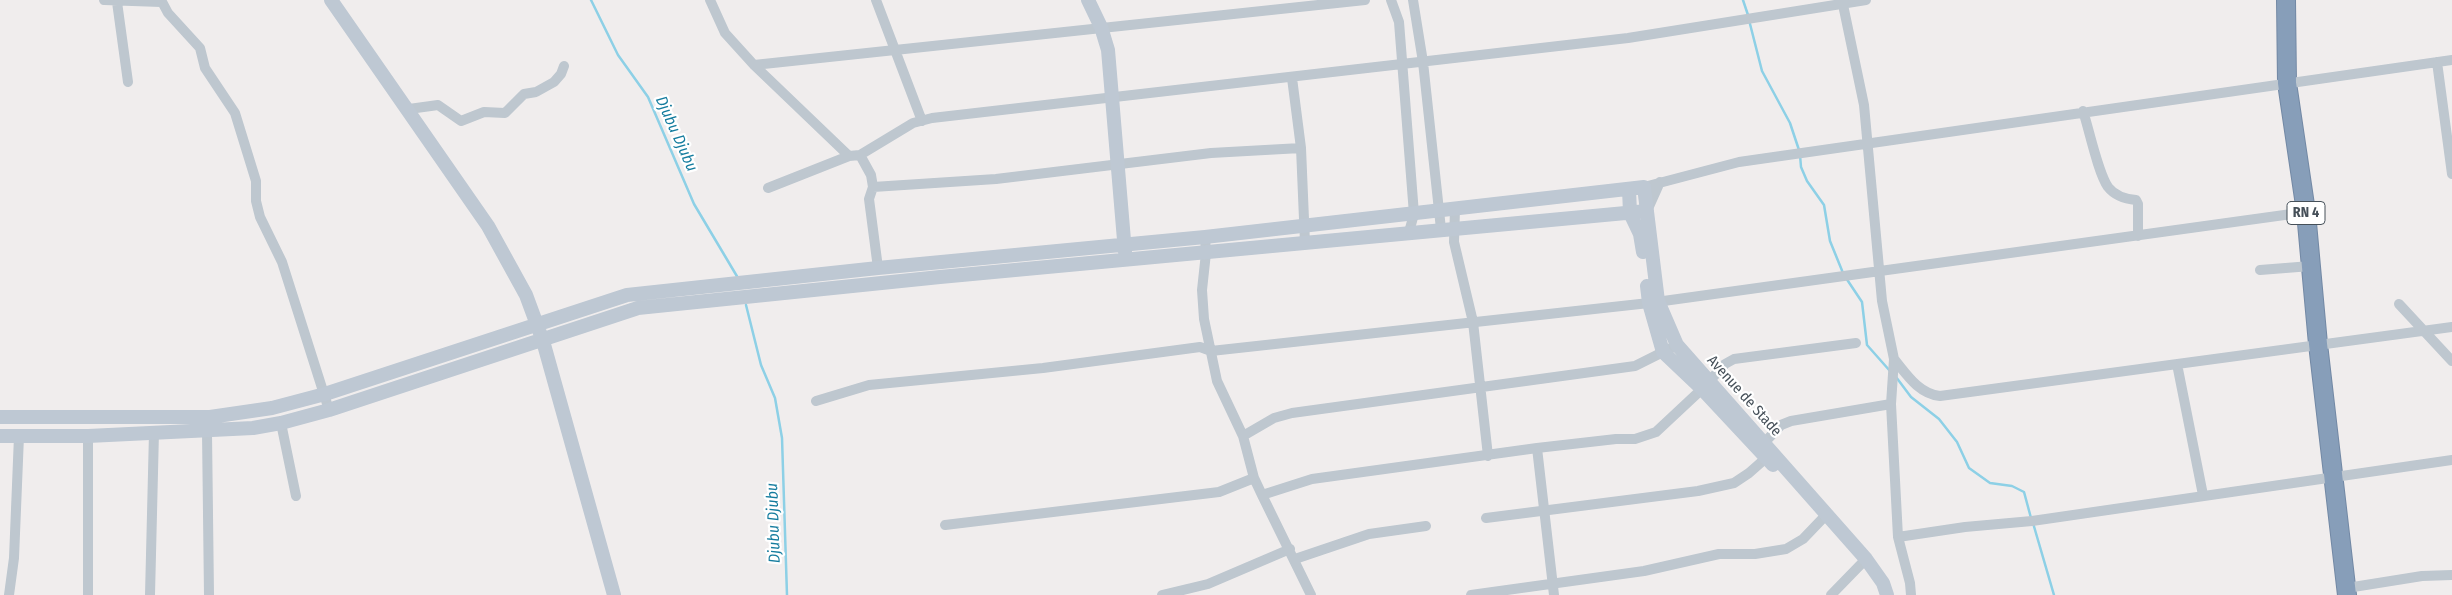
<!DOCTYPE html>
<style>
body{margin:0}
canvas{display:block;background:#f0eded}
</style>
<canvas width="2452" height="595"></canvas>
<script>
const c = document.querySelector('canvas').getContext('2d');
c.lineJoin = 'round';
function strokePath(path, color, width, dash) {
  c.strokeStyle = color;
  c.lineWidth = width;
  c.lineCap = dash ? 'butt' : 'round';
  c.setLineDash(dash || []);
  c.stroke(path);
}
function drawText(font, color, halo, rows, align = 'center') {
  c.font = font + ' "Fira Sans Condensed",sans-serif';
  c.lineWidth = 4.5;
  c.setLineDash([]);
  c.textBaseline = 'middle';
  c.strokeStyle = halo;
  c.fillStyle = color;
  for (const [text, x, y, turn = 0] of rows) {
    c.save();
    c.translate(x, y);
    c.rotate((+turn || 0) * Math.PI / 180);
    c.textAlign = isNaN(turn) ? turn : align;
    if (halo) c.strokeText(text, 0, 0);
    c.fillText(text, 0, 0);
    c.restore();
  }
}
const stream = new Path2D(`
 M591,0L618,55L648,97L694,204L738,278
 M1743,0L1748,15
 M1749,20L1762,71L1790,123L1799,150
 M1800,155L1801,167L1807,181L1824,205L1830,241L1843,273
 M1846,278L1862,302L1867,345L1890,371
 M746,305L761,365L775,398L782,438L787,595
 M1896,377L1911,397L1939,419L1957,442L1969,468L1990,483L2012,486L2024,492L2031,518
 M2033,523L2054,595`);
const street = new Path2D(`
 M104,0L161,2
 M161,0L168,13L200,48L205,68L235,113L256,181V201L260,217L282,262L329,410
 M710,0L725,33L754,65L849,156L860,155L871,175L873,187L869,199L878,268
 M876,0L922,121
 M1391,0L1399,22L1414,214L1409,232
 M1413,0L1423,62L1441,229
 M1842,0L1864,105L1882,301L1894,359L1891,404L1898,537L1910,583L1911,595
 M117,2L128,82
 M2437,62L2452,174
 M754,65L1365,0
 M1292,78L1301,148L1305,243
 M409,109L438,105L461,121L484,112L505,113L524,94L536,92L554,82L561,74L564,66
 M2083,111C2089,129 2098,173 2108,187C2115,196 2125,199 2136,200L2138,204V236
 M860,155L913,123L932,118L1628,38L1866,0
 M873,187L996,179L1211,153L1301,148
 M1644,187L1739,162L2452,60
 M768,188L849,156
 M1455,209L1454,242L1473,322L1488,456
 M1647,211L1660,182
 M1205,237L1206,253L1202,290L1204,319L1217,381L1243,436L1254,478L1262,495L1311,595
 M2260,270L2311,266
 M2399,304L2452,361
 M1894,359C1907,375 1919,394 1940,396L2452,327
 M2177,364L2203,495
 M816,401L869,385L1043,368L1200,347L1211,351L1649,303L2306,212
 M281,423L296,496
 M207,432L209,595
 M88,436V595
 M1243,436L1274,418L1292,413L1635,366L1677,345
 M1537,448L1554,595
 M1262,495L1312,479L1537,448L1616,439H1635L1656,432L1702,389L1725,364L1734,359L1856,343
 M1486,518L1698,491L1734,483L1749,473L1766,458L1765,442L1781,425L1791,421L1891,404
 M945,525L1219,492L1254,478
 M1898,537L1965,527L2032,521L2452,460
 M1295,559L1369,534L1426,526
 M2347,588L2422,576L2452,575
 M9,595L14,558L19,436
 M150,595L154,432
 M1162,595L1208,584L1290,549
 M1471,595L1644,571L1719,554H1755L1786,549L1803,539L1826,515
 M1831,595L1866,559`);
const secondary = new Path2D(`
 M331,0L488,226L526,295L543,341L614,595
 M1088,0L1101,27L1108,50L1125,252
 M1629,189L1630,213L1640,234L1643,252
 M1647,286L1649,303L1663,352L1702,389L1773,465
 M0,417H210L272,408L325,394L627,295L878,268L1205,237L1644,187L1658,301L1677,345L1866,559L1883,583L1887,595
 M0,436H88L253,428L281,423L329,410L638,308L940,277L1647,211`);
const highway = new Path2D(`
 M2286,0L2287,83L2306,212L2318,344L2347,595`);
const shields = [
 [2306,213,38]
];
const shieldNames = [
 ["RN 4",2306,213]
];
const streetNames = [
 ["Avenue de Stade",1744,396,48]
];
const waterNames = [
 ["Djubu Djubu",676,134,66],
 ["Djubu Djubu",774,523,-92]
];
strokePath(stream, '#8dd0e6', 2.5);
strokePath(highway, '#7389a5', 20);
strokePath(street, '#bec7cf', 10);
strokePath(secondary, '#bec8d3', 14);
strokePath(highway, '#879eb9', 18);
for (const [x, y, w] of shields) {
  const box = new Path2D();
  box.roundRect(x - w / 2, y - 11.5, w, 23, 4);
  c.fillStyle = '#fff';
  c.fill(box);
  strokePath(box, '#465059', 1);
}
drawText('bold 14px', '#465059', null, shieldNames);
drawText('15px', '#465059', '#fff', streetNames);
drawText('italic 16px', '#147c9e', '#fff', waterNames);
</script>
